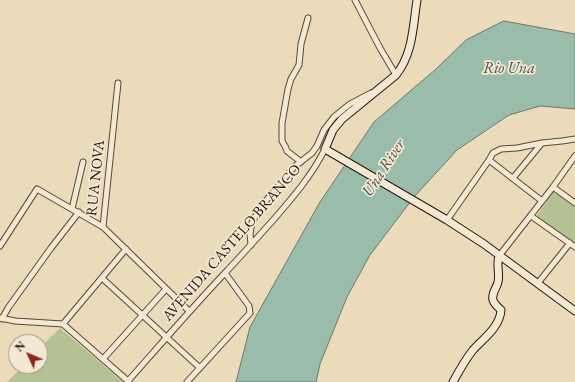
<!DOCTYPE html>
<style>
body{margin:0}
#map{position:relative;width:575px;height:382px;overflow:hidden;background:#ebdbbb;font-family:"EB Garamond",serif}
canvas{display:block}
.north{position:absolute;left:8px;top:334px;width:40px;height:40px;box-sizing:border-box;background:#f2e8d3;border:1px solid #a29483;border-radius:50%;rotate:314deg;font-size:11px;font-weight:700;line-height:16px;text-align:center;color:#29160b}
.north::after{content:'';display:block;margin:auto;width:14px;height:18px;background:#8f2418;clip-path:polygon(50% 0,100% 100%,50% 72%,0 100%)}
</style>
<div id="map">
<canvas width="575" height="382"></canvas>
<div class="north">N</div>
</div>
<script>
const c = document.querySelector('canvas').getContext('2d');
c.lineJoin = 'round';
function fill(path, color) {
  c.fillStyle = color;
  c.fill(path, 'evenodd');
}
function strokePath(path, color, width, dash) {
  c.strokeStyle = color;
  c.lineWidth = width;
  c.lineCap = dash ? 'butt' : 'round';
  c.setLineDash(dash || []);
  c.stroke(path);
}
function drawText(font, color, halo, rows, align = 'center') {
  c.font = font + ' "EB Garamond",serif';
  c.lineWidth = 3.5;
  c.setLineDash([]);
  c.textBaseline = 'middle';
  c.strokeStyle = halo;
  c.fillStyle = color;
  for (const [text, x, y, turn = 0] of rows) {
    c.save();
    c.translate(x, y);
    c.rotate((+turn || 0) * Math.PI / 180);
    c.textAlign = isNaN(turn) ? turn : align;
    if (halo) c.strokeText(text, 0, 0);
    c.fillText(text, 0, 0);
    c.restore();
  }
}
const green = new Path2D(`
 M552,190L575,207V243L535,218L545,204Z
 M60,328L123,382H7L23,366H40V348Z`);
const water = new Path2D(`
 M504,21L575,34V109L540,106L509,115L457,150L414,197L370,255L347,297L320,364L316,382H236L250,327L320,202L374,122L436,69L466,40Z`);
const street = new Path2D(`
 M355,0L380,48L396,75
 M489,160L493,153L501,149L517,148L542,143L562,141L575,139
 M301,162L287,151L285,146L282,141V123L288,89L291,79L299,65L301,44L308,18
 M513,178L542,143
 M553,187L575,203
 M72,209L83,162
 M531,216L575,247
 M447,220L489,160L542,201
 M103,227L118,83
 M251,245L250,234L252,222L264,203L294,167L312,153L317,146L324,130L334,117L350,104L371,93
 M0,246L37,189L103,227L189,311
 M499,256L553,187L575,156
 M102,278L200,368
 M538,283L570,243
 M0,318L15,321L63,324L129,382
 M2,319L8,308L51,248L79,212
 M63,324L126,249
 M103,359L166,289
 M128,381C160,345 191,309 224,274C241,256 258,237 275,218C294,196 312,175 325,149
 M187,382L250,313L249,306L225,273`);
const secondary = new Path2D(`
 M417,0C413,26 413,54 396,75L342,119L333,130L325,149L447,220L484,244L575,311
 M453,382C459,371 465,360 473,350C483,339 500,327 501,310C498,307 494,304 493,300C491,293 497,288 498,282C500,273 496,264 499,256`);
const streetNames = [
 ["RUA NOVA",96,178,-84],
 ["AVENIDA CASTELO BRANCO",232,243,-49]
];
const waterNames = [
 ["Rio Una",509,69],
 ["Una River",384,168,-57]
];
fill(green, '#b4c193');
fill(water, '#99bcab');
strokePath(water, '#6c7a6b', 1);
strokePath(street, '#5a4737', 7);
strokePath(secondary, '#29160b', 9);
strokePath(street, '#f2e8d3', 5);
strokePath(secondary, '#f2e8d3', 7);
drawText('15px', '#29160b', '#f2e8d3', streetNames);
drawText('italic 16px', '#505043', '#f2e8d3', waterNames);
</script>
